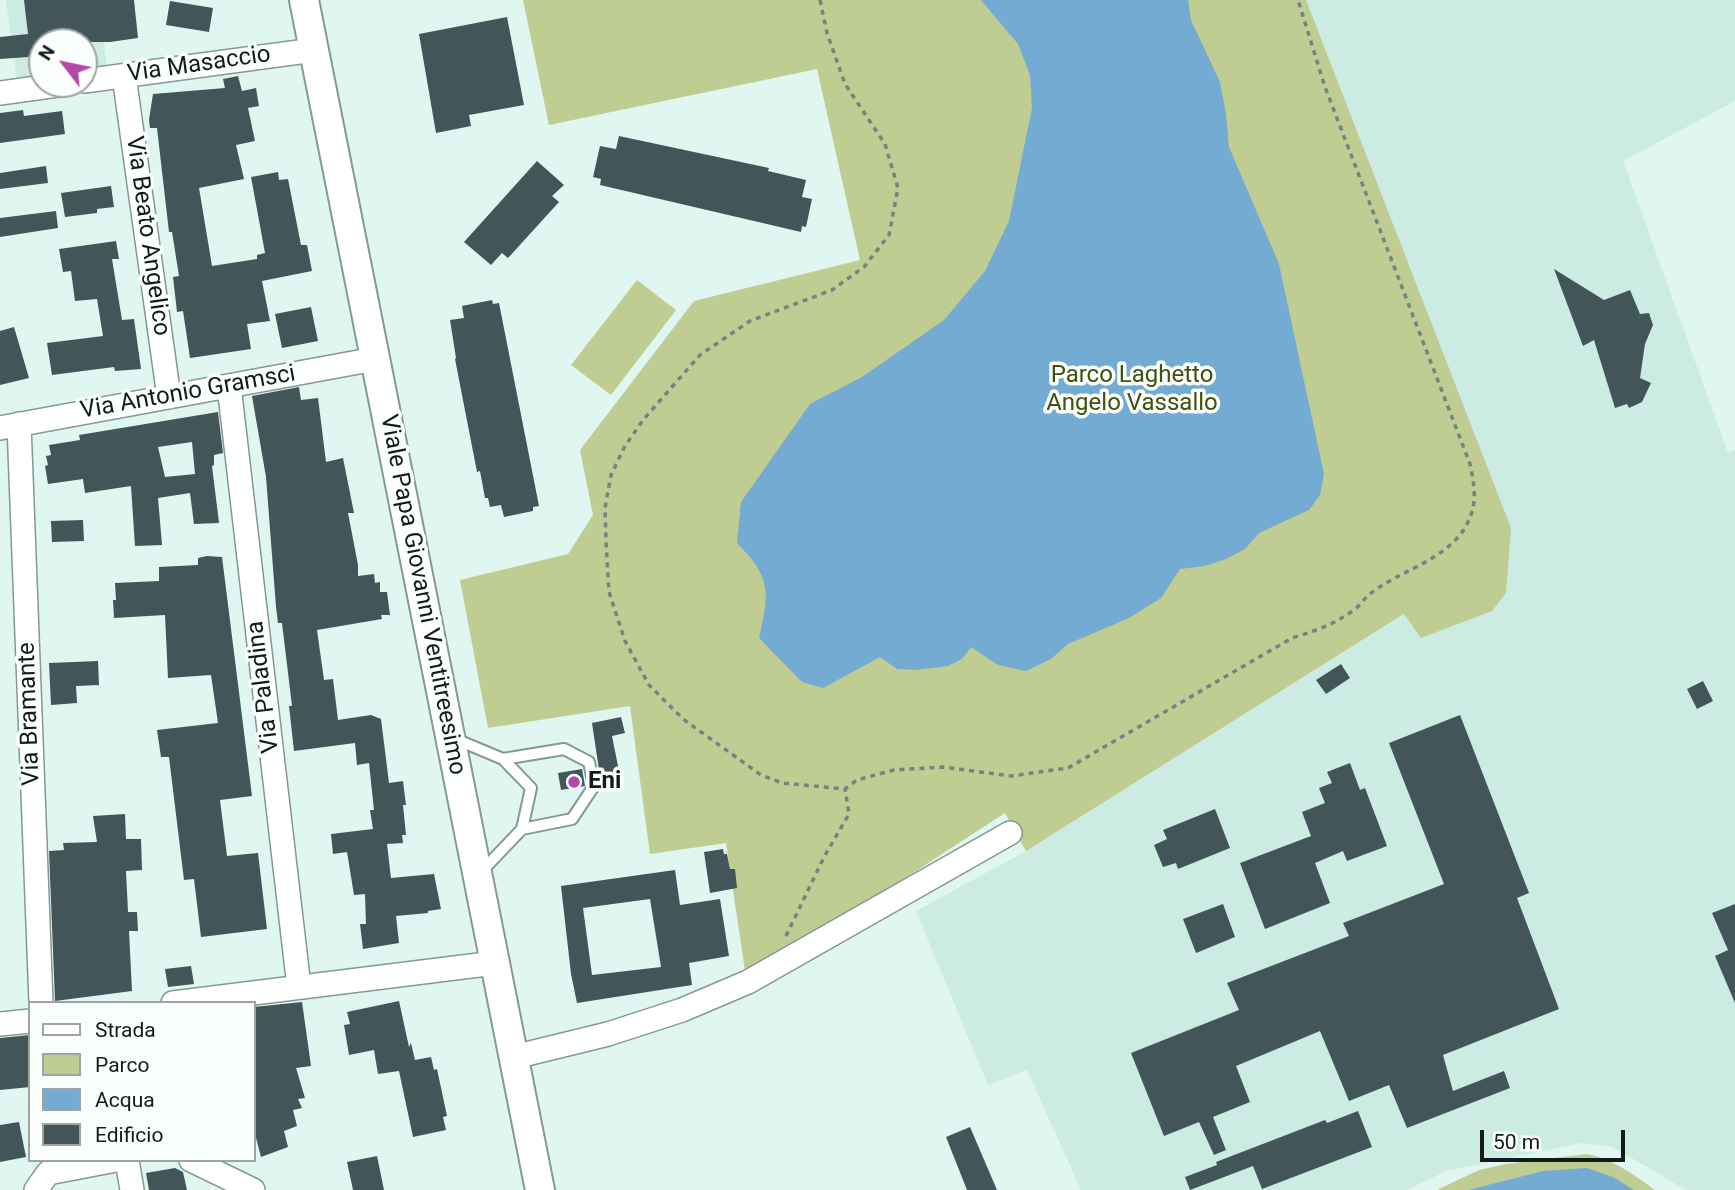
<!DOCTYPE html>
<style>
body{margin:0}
#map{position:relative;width:1735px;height:1190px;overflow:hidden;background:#e0f6f1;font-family:Roboto,sans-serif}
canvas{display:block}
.legend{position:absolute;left:28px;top:1001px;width:228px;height:161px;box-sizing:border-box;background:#fafffe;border:2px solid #9ea4a2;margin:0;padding:9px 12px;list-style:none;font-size:21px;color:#131b19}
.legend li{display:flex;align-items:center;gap:14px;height:35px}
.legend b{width:35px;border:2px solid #9ea4a2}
.north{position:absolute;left:28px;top:28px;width:70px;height:70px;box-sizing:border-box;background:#fafffe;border:2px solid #9ea4a2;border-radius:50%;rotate:302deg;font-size:19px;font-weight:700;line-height:28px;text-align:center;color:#131b19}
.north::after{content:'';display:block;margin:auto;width:24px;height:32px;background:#b448a8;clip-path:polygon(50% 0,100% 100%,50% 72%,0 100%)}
.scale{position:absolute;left:1480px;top:1130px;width:145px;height:32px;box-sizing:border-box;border:4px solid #131b19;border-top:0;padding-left:9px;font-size:21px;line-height:24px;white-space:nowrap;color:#131b19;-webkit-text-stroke:5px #fafffe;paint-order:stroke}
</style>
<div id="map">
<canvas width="1735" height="1190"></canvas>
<ul class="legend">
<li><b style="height:9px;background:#fff"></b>Strada</li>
<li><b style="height:19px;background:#bfcc92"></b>Parco</li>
<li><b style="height:19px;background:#74abd3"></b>Acqua</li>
<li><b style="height:19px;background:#425559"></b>Edificio</li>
</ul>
<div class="north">N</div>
<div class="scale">50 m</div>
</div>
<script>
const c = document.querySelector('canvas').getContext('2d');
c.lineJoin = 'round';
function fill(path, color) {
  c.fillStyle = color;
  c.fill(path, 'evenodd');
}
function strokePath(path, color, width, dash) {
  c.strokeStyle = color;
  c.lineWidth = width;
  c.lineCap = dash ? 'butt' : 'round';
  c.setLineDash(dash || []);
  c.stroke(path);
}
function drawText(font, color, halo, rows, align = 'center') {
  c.font = font + ' Roboto,sans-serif';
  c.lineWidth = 7;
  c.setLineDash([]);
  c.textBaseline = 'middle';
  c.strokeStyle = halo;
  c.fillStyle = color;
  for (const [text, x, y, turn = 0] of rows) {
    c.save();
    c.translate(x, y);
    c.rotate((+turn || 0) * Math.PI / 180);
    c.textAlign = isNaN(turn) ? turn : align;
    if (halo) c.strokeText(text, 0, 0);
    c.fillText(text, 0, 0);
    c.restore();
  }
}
const built = new Path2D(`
 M6,0H98L108,75L84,78V42H42V84L18,87Z
 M1306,0H1735V101L1623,161L1728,453L1735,450V1190H1686L1613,1147L1581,1143L1446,1171L1407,1190H1081L1027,1070L988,1085L916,911L1026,851L1405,614Z`);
const green = new Path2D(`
 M523,0H1306L1511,528L1506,593L1492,611L1421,638L1404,614L1026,851L1005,813L902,880L745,971L726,843L650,854L630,706L488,728L460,580L568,554L593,515L580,450L694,301L860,260L817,69L549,125Z
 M637,280L676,310L611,395L571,365Z
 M1587,1154C1613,1159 1634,1175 1655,1190H1437L1479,1170L1506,1164Z`);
const water = new Path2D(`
 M981,0H1188L1191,20L1220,82L1226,114L1229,147L1279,264L1324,474L1320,495L1309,510L1259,533L1245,549L1226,559L1205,566L1180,569L1161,598L1129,618L1068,644L1051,659L1026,671L998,665L971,647L962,659L948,666L915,670L897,669L880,657L823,688L802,682L759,638C770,592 771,577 737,543L741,502L810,404L862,377L944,320L985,271L1009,221L1032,108L1030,75L1018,44Z
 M1587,1168L1613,1177L1634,1190H1468L1543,1171Z`);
const building = new Path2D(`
 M24,0H134L138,38L110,42H42V56L0,59V37L28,34Z
 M170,1L213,8L209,32L166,25Z
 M507,17L524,105L469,115L471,126L436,133L419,34Z
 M238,76L242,91L256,88L259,106L248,108L255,141L236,145L244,179L199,188L212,266L257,259V255L265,253L251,177L278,172L279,180L288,179L301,245H307L312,271L262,281L270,321L247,324L251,349L190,358L183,311L177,312L173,277L179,276L172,232H169L157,128H150L149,120L153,94L225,88L223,79Z
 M23,110L24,116L62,111L65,134L0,143V113Z
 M619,136L769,168L768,171L806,180L802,197L812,199L806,227L802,226L801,232L600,185L601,179L593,177L600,146L616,149Z
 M537,161L564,185L552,196L559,202L508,258L502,253L491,265L464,242Z
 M46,166L48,183L0,189V173Z
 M111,186L114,207L97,209V213L65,217L61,193Z
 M56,211L58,228L0,237V218Z
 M116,241L119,259H112L122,320L134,319L141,369L115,371L114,367L52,375L47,343L103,336L97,299L75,301L71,271L63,272L59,249Z
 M1554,269L1604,300L1630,290L1640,314L1649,313L1653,325L1645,344L1640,378L1651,383L1642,402L1629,408L1627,404L1615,408L1594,340L1583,346Z
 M492,300L493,304L499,303L539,506L533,507V511L504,517L501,505L490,507L488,498H485L480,471L477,472L455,359L456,358L450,320L464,318L462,306Z
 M311,307L318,341L282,348L275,314Z
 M14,327L29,378L0,385V331Z
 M299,387L301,400L318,398L326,462L343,458L354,513H348L358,565V576L374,574L375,583L380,582V592H387L390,615H381L382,619L317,630L324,680L333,679L338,720L371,715L381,719L389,783L403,781L406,805H403L406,835H402L403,843L387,844L391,878L434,874L441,909L428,911V913L396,916L399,943L363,949L360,924H366L365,894L354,895L347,852L333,854L331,834L373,829L370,810H374L369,763L357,765L355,743L294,751L289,706H292L282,623H278L276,607L266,477L252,396Z
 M218,412L223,453L214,455V465L212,466L219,523L194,524L190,493L158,498L162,545L135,546L131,486L85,493L83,479L48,484L45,466L48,465L46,456L51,455L49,445L80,440L79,435ZM192,442L195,474L165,477L158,447Z
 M83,520L84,541L52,542L51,521Z
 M207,556L222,557L252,796L220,800L227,856L258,853L267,929L201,937L194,879L184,880L169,757H161L157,730L218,723L211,675L168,678L165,615L114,618L113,600H116L115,583L159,581V567L198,565V558Z
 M98,661L99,685L76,686L77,703L51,705L49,663Z
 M1341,664L1350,678L1326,694L1316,680Z
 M1703,681L1713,701L1697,709L1687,689Z
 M1460,715L1529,893L1517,898L1559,1009L1443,1055L1453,1091L1504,1071L1510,1088L1407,1128L1389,1085L1349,1101L1320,1031L1236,1066L1250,1102L1213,1117L1226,1150L1214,1155L1199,1122L1164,1136L1131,1053L1239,1010L1227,983L1349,936L1343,923L1444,884L1389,743Z
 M621,717L625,733L612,736L622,786L606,789L605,783H601L592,723Z
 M1350,763L1360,790L1365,788L1387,846L1347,861L1343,851L1315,863L1330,903L1265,929L1240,863L1311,836L1302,812L1325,803L1319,788L1332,783L1327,772Z
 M582,769L585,786L561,790L558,773Z
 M1215,809L1230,848L1178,869L1176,863L1163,867L1154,845L1167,839L1163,830Z
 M125,814L126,839H141L142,870L126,871L128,912H137L138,931H129L132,991L55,1001L49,851L64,850L63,843L97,842L93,816Z
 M723,849L724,854H727L730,869H735L737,888L710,893L704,852Z
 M675,870L680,905L720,899L729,956L689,963L692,985L577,1003L571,974L561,886ZM650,899L661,967L592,975L583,908Z
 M1223,904L1235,937L1196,953L1183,919Z
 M1735,904V1003L1715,956L1728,950L1712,913Z
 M191,966L194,984L168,987L165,969Z
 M399,1001L409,1047L411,1043L415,1060L431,1057L434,1070L437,1069L447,1116L443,1117L446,1130L413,1137L399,1071L378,1074L374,1050L349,1055L344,1025L350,1024L347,1012Z
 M302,1002L311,1066L296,1068L305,1098L298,1099L302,1108L293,1110L297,1126L284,1131L288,1147L261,1157L254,1130V1007Z
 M30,1035V1087L0,1090V1038Z
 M1358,1111L1372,1147L1262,1189L1253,1166L1190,1190L1185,1177L1217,1165L1216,1162L1325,1120L1327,1123Z
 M19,1122L26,1157L0,1162V1125Z
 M970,1127L997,1190H967L946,1137Z
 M377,1156L384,1190H353L347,1162Z
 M175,1168L183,1172L187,1190H149L146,1173Z`);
const path = new Path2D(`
 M820,0L827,33L845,84L885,144L898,188L889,235L864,267L832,290L750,321L700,355L643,420L625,446L611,475L605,508L606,541L609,592L625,641L649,685L683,719L761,775L782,783L845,789L857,780L894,770L943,767L1011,776L1068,768L1292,638C1315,631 1336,624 1355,609C1361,605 1364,598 1370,594C1399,570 1450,560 1468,522C1478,502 1474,484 1470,464L1325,87L1298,0
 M786,936L824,857L849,814L845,789`);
const service = new Path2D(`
 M453,738L503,759L531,788L522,829L480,873
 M503,759L564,749L589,762L594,786L572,819L522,829`);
const minor = new Path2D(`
 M124,76L169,397
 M84,81L314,50
 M0,93L65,84
 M229,386L299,987
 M19,424L41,1003
 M0,428L375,359
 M173,1003L495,963
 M0,1024L30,1021
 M514,1057L608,1034L682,1010L748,982L1010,833
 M127,1160L132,1190
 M191,1160L253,1190
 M36,1190L48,1173L116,1160`);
const tertiary = new Path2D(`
 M304,0L540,1190`);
const markers = [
 [574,782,7,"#b448a8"]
];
const streetNames = [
 ["Via Masaccio",199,65,-8],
 ["Via Beato Angelico",147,236,82],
 ["Via Antonio Gramsci",188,393,-10],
 ["Viale Papa Giovanni Ventitreesimo",422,595,79],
 ["Via Paladina",264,687,-97],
 ["Via Bramante",30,714,-92]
];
const parkNames = [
 ["Parco Laghetto",1132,376],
 ["Angelo Vassallo",1132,404]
];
const poiNames = [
 ["Eni",588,782]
];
fill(built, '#cbebe3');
fill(green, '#bfcc92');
fill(water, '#74abd3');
fill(building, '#425559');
strokePath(service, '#849994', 14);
strokePath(minor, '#849994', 26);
strokePath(tertiary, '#849994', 32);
strokePath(path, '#768481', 3.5, [5, 5]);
strokePath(service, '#fff', 10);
strokePath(minor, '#fff', 23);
strokePath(tertiary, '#fff', 28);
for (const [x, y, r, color] of markers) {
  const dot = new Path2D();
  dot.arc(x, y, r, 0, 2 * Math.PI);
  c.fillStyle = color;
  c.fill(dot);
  strokePath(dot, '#fafffe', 2.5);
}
drawText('24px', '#131b19', '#fafffe', streetNames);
drawText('24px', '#45500b', '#fafffe', parkNames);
drawText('bold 24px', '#131b19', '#fafffe', poiNames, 'left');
</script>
